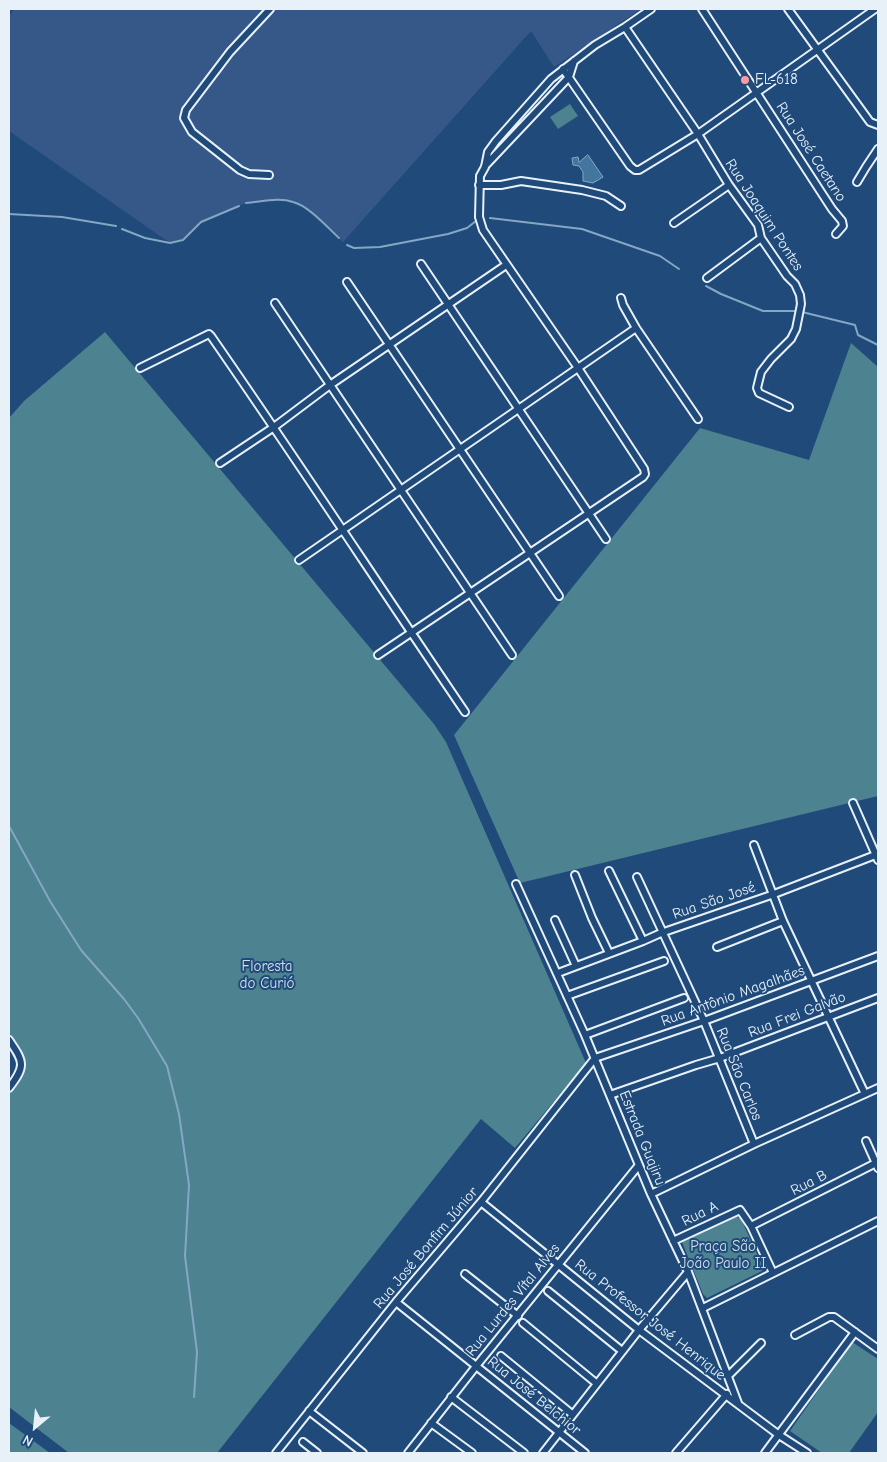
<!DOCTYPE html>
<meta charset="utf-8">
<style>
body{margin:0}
#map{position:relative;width:887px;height:1462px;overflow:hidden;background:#1f4a7a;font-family:"Comic Neue",sans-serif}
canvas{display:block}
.frame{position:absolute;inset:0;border:10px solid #e8f1f8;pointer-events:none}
.north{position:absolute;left:10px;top:1402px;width:50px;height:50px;-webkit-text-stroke:4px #1f4a7a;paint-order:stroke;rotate:208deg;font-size:14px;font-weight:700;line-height:20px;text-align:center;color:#e8f1f8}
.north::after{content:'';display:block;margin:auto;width:18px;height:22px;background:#e8f1f8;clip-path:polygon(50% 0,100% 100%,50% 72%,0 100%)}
</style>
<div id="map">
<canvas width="887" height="1462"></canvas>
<div class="frame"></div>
<div class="north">N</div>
</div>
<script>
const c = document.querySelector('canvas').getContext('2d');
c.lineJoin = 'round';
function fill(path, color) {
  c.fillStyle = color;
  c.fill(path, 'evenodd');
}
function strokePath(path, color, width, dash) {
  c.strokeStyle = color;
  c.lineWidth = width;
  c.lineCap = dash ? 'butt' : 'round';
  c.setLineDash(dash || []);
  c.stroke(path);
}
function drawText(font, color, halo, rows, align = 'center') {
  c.font = font + ' "Comic Neue",sans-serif';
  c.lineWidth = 4;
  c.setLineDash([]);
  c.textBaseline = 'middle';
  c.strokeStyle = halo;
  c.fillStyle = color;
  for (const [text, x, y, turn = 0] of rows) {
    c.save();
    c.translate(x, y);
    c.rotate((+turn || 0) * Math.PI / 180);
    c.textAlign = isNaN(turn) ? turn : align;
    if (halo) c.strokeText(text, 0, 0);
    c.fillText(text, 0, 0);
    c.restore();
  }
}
const built = new Path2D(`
 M14,9H641L554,67L531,31L343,242L302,206L292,201L274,200L246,203L201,222L183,240L170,243L9,131V17Z`);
const green = new Path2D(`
 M570,104L578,116L558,129L550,117Z
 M105,332L434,724L446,742L586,1063L515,1148L481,1119L217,1453H69L9,1407V1084L25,1061L9,1038V418L24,401Z
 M851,343L878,367V796L520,883L454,735L700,428L809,460Z
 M735,1216L741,1219L763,1267L762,1271L707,1298L703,1294L682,1242Z
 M852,1342L878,1359V1412L849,1453H822L790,1431Z
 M9,1423L50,1453H9Z`);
const water = new Path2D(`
 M588,155L603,177L593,183L583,181V172L579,166L573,165L572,158L578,157L579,162Z`);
const stream = new Path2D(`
 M246,203C261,202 279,197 293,202C309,206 327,227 339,238
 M9,214L62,217L116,226
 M490,218L582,229L660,256L679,269
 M122,229L145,238L170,243L183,240L201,222L239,206
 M347,245L354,248L380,247L448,234L467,228L476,221
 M706,286L721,294L763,311H797
 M802,312L855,325L858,335L878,345
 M9,826L50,901L81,950L124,999L138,1018L167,1066L179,1114L189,1185L185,1256L197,1352L194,1397`);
const minor = new Path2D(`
 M702,9L832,209L842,221L843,226L836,234
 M788,9L870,122L878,125
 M625,27L698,134L729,185L758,225L761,238L787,276L795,284L800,295L801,304L796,329L791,339L771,359L761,372L757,388L759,393L789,407
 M563,69L630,166L635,170H639L698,134L875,9
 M485,166L569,77L574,61
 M269,175L249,174L240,170L192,132L184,118L186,110L230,52L270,9
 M857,182L866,167L878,149
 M479,185H501L521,181L582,190L606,196L621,206
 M674,223L729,185
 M421,264L606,539
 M707,278L761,238
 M347,282L559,596
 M621,298L623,305L636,328L698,419
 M275,303L512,655
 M140,368L209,334L211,336C297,460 380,587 465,712
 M220,463L274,427L330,385L506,265
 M299,560L636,328
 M378,655L643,477L645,474L644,469L578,368L483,230L479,217L480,176L485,167L488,152L496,141L551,79L595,45L625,27L651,9
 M853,803L878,860
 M754,845L783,921L865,1094
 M609,871L643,941
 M575,875L592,918L609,953
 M637,877L704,1021L754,1144
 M516,884L585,1035L651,1194L688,1272L738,1403
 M555,920L576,966
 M717,947L783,921
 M558,973L643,941L661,933L774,894L878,854
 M567,996L664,961
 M585,1035L684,998
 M9,1040C24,1062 26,1066 9,1088
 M610,1095L696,1065L720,1058L878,998
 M866,1141L878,1168
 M651,1194L754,1144L878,1088
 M481,1202L639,1330L779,1435L807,1453
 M751,1226L878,1162
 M673,1241L740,1210L751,1226L773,1273
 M465,1274L518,1316
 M548,1291L622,1351
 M396,1302L585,1453
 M703,1308L878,1221
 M523,1323L596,1383
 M795,1335L829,1317H834L878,1349
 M501,1356L572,1414
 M728,1376L761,1343
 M451,1397L524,1453
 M309,1411L363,1453
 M431,1423L472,1453
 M303,1442L317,1453
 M276,1453L396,1302L481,1202L595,1058L704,1021L878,956
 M408,1453L477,1365L639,1165
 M543,1453L639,1330L688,1272
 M676,1453L727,1394
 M765,1453L855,1332`);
const markers = [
 [745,80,5,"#ff9aa2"]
];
const poiNames = [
 ["FL-618",755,80]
];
const streetNames = [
 ["Rua José Caetano",811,152,57],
 ["Rua Joaquim Pontes",764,215,57],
 ["Rua São José",714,901,-19],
 ["Rua Antônio Magalhães",733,996,-20],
 ["Rua Frei Galvão",797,1015,-21],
 ["Rua São Carlos",739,1074,68],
 ["Estrada Guajiru",642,1138,68],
 ["Rua B",809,1183,-27],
 ["Rua A",700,1214,-26],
 ["Rua José Bonfim Júnior",426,1248,-50],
 ["Rua Lurdes Vítal Alves",513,1300,-51],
 ["Rua Professor José Henrique",650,1320,38],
 ["Rua José Belchior",534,1396,39]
];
const parkNames = [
 ["Floresta",267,967],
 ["do Curió",267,984],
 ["Praça São",723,1247],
 ["João Paulo II",723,1264]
];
fill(built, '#355888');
fill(green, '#4d8290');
fill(water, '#42769f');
strokePath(water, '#84a7c3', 1);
strokePath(stream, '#84a7c3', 2);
strokePath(minor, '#e8f1f8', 10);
strokePath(minor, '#1f4a7a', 6);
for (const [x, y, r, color] of markers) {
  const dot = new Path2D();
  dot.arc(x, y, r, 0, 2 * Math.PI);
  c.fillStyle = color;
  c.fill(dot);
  strokePath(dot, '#1f4a7a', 2);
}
drawText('15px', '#e8f1f8', '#1f4a7a', poiNames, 'left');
drawText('15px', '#e8f1f8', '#1f4a7a', streetNames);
drawText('15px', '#d1e0e8', '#1f4a7a', parkNames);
</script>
